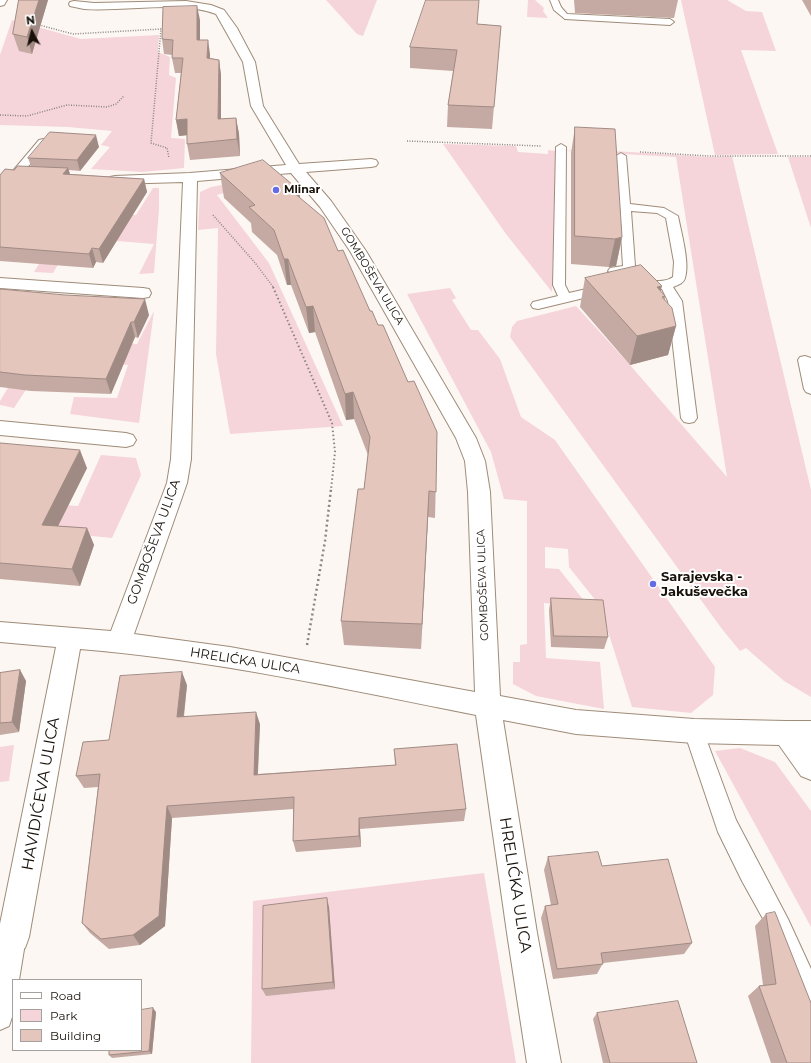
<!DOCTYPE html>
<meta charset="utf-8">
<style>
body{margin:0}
#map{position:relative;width:811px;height:1063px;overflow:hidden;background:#fcf7f3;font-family:Montserrat,sans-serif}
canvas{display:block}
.legend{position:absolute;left:12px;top:979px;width:130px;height:72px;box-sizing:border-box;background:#fff;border:1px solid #a3a09d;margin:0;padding:5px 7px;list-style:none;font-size:12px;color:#18110a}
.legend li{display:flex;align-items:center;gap:8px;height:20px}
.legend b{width:20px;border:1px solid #a3a09d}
.north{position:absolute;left:12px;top:12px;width:40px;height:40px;-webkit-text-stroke:3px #fff;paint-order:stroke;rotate:353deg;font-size:11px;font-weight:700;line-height:16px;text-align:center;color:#18110a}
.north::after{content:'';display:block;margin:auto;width:14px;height:18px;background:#18110a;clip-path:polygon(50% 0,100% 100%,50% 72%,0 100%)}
</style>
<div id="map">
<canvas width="811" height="1063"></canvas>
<ul class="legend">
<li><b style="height:5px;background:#fff"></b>Road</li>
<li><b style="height:11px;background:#f5d5da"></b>Park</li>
<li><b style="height:11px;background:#e4c6bd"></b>Building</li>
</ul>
<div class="north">N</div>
</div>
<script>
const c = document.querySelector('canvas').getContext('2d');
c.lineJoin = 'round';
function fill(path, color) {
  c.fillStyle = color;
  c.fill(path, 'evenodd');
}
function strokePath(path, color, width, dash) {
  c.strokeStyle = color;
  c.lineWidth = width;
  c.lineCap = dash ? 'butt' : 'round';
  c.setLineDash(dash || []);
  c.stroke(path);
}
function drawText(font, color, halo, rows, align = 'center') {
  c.font = font + ' Montserrat,sans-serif';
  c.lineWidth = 4;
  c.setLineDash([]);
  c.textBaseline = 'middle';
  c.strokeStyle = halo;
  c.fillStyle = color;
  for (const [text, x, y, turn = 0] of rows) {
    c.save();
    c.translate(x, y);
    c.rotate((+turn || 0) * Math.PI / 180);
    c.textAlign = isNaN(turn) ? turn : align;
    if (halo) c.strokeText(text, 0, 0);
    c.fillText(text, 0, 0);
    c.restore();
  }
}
const green = new Path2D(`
 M326,0H377L363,36L357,34Z
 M528,0H535L544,8L543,11L548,18L527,17Z
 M681,0H727L746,11L762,12L776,51L741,50L778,154L715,155Z
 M12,20L81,39L159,35L158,52L170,57L169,75L176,78L171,138L185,139L184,168L143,172L91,169L110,147L101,145L112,131L68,127L0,125V55Z
 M443,144L516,146L518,152L548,154V150L556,151L552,292L506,234Z
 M582,149L709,157L732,156L811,490V697L784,681L746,648L740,651L722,629L510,337L512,327L517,321L576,306L630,365L727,477L676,157L566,151Z
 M788,157H811V228Z
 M243,181H264L217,195L269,263L343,426L230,434L216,354L218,228L198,230L200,192L211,187Z
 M153,188H159V209L154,273L139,274L154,244L104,240L70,244L53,273L34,272L53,241L0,206L136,215Z
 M450,288L456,298L452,300L471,330H478L500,359L521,417L555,440L715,667L713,695L691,713L632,707L600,606L569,567L568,549L545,547V568L559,569L589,607L544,603L546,658L600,662L604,709L536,696L513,684V662H520V645L527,644V501L504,499L491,452L407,294Z
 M154,311L139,423L70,414L74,397L117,398L128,365L46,359L14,408L0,405V401L26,358L50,337L137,344Z
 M101,455L136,458L141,475L112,538L0,527V500L78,506Z
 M14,745L9,781L0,782V747Z
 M740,748L775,762L811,811V927L715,751Z
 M484,873L516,1063H251L253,901Z`);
const pathFar2 = new Path2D(`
 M39,25L73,34L161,29L151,143L167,148L169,158
 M0,115L27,116L67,105L107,107L116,104L124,96
 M407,141L541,146
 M640,152L709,156H811
 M213,215L256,264L274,288`);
const pathFar1 = new Path2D(`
 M273,287L332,423L335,452L331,490`);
const path = new Path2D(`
 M307,645L325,541L331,489`);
const lane = new Path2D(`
 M550,0H558L561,7L567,14L670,19L674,22L670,25L565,19L554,10Z
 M43,139L48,142L47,144L20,176H12L10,174L12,172L39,140Z
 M561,144L566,147L565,285L569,293L604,285L610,289L609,292L538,309L533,308L531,305L533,302L558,296L553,285L556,147Z
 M621,153L626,156L630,204L664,208L678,216C681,232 690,263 685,278C684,283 678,285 673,287L682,301L697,418L694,422L689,423L684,422L681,418L668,301L662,289H638L632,285C638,276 661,286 673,277L674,262L666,218L657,213L631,211L635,266L631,273C624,274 613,277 608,271L610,268L623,266L616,156Z
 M805,356L811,358V394L806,392L804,389L798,360L800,357Z
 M694,722L701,725L736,820L788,919L811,969V1009L802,1006L772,935L742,881L718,832L684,731L687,725Z
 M14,925L22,929L26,937L19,980H13V1014L9,1026L0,1030V949L6,929Z`);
const street = new Path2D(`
 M0,0H7L4,5L0,6Z
 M74,1L94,3L186,1L211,5L224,10L237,28L255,62L263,106L299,164L371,159L376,160L378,163L376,166L371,167L306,172L331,201L366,251L476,438L485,461L490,492L500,696L576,710L694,719L786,721L795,725L811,745V780L801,776L779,745L694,743L576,734L503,720L537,933L561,1063H527L507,933L476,715C345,689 214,660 80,649L29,937L25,948L14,952L0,954V924L56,647L0,642V622L111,631L167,483L171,459L183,182L115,184L110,183L108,180L110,177L115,176L190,173L286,165L251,106L243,62L216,14C177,0 126,12 84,9L70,6L69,4L70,2ZM291,173L320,207L350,251L456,438L465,461L468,492L475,692L230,647L134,634L187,483L191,459L197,181Z
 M0,278L143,288L149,289L151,293L149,297L143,298L0,288Z
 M0,421L126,433L133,435L136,440L133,445L126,447L0,435Z`);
const secondary = new Path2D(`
 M786,721H811V745H786L777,741L773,733L777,725Z`);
const wall = new Path2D(`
 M19,0H48L32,54L19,51L13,34Z
 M574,0H678L674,18L575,13Z
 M802,0H811V16Z
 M200,20V40L210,54V58L219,60L221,75V119L236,118L239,134L240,156L190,160L187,144V135L179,136L176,120L181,73H175L172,58V55L164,54L162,39Z
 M477,24L501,26L492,129L447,127L448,105L453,71L410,68V47Z
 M575,127L622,237L616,266L609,267L571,264V153Z
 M99,147L80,171L69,170L70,174L144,179L147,192L103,263L96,262L93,268L0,261V175L14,170L31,166L28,158Z
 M220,173L299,190L300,198L338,251L378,325L408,382L437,432L435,518L428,517L421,649L344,645L341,621L364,489L368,455L354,419L346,420L315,332L309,333L291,285H287L277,255L252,232L251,223L224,198Z
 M585,278L660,291L665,296V300L676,326L668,355L630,365L580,307Z
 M0,289L149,315L138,338L135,337L111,394L31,391L0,387Z
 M0,443L87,468L58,526L87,528L94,545L80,586L0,579Z
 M551,598L608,637L604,649L551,647L549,610Z
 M20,670L26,681L19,732L0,735V673Z
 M187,685L184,717L260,724L258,774L395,765L394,749L466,809L464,821L360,829L361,847L296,852L293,841V809L172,818L165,926L140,945L109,949L90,933L82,923L98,787L84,788L76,776L109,740Z
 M548,857L602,866L692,943L684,954L603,963L597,974L553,979L541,918L545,906L551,905L544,870Z
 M329,907L335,989L266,996L262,989Z
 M766,914L811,1063H771L748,996L759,986L763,985L755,926Z
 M156,1012L152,1054L112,1058L109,1055Z
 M597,1013L697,1063H603L593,1019Z`);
const shadedWall = new Path2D(`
 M39,0H48L32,54L27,37Z
 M197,6L200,20V55L197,40Z
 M208,40L210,54V73L207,58Z
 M219,60L221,75V135L218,119Z
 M236,118L239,134L240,156L237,139Z
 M187,119L189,135L179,136L176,120Z
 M96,135L99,147L80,171L77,160Z
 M68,168L72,182L63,174Z
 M144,179L147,192L103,263L99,249Z
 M299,190L302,216L293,192Z
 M622,237L616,266L609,267L615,239Z
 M92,248L96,262L93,268L89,254Z
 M284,259H288L291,285H287Z
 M662,286L654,315L657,287Z
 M145,299L149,315L138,338L134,322Z
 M313,306L315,332L309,333L306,307Z
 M131,322L135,337L111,394L106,379Z
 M676,326L668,355L630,365L637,336Z
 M353,392L354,419L346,420L345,394Z
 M80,450L87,468L50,542L42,525Z
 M429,491L428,517L421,649L422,624Z
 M87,528L94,545L80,586L72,569Z
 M20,670L26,681L19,732L12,722Z
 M182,672L187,685L182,730L177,717Z
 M256,712L260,724L257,787L254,775Z
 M167,806L172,818L165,926L140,945L133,935Z
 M359,818L360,829L361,847L359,836Z
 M327,898L329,907L335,989L333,982Z
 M153,1008L156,1012L152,1054L149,1051Z`);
const building = new Path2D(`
 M19,0H39L27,37L13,34Z
 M426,0H479L477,24L501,26L494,107L448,105L457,50L410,47Z
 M197,6V40H208L207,58L219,60L218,119L236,118L237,139L187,144V119L176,120L183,58H172L173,40L162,39L163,7Z
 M575,127L615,129L622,237L615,239L575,236Z
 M50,132L96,135L77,160L28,158Z
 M263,160L299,190L293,192L324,218L338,251L343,250L370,311H372L378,325H383L408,382L414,381L437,432L436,492L429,491L422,624L341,621L358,489H364L370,437L353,392L345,394L313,306L306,307L288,259H284L274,230L249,207L255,205L220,173Z
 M18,166L68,168L63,174L144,179L99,249L92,248L89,254L0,247V175L5,169L14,170Z
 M641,265L662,286L657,287L665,296L662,297L672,308L676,326L637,336L585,278Z
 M0,289L65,295L145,299L134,322H131L106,379L25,375L0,372Z
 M0,443L80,450L42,525L87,528L72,569L0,563Z
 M551,598L603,600L608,637L554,636Z
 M20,670L12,722L0,723V673Z
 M182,672L177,717L256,712L254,775L396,765L394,749L457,744L466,809L359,818V836L293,841L294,797L167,806L159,916L133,935L101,939L82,923L100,774L76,776L83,742L109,740L120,676Z
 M598,852L602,866L668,859L692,943L601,953L603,964L557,969L545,906L558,904L548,857Z
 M327,898L333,982L262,989L263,906Z
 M775,912L811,1003V1063H787L759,986L776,984L766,914Z
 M678,1001L697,1063H610L597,1013Z
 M153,1008L149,1051L109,1055V1050H141V1010Z`);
const markers = [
 [276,190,4,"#646be3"],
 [653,584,4,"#646be3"]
];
const farPoinames = [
 ["Mlinar",284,190]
];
const farStreetnames = [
 ["GOMBOŠEVA ULICA",372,276,59],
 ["GOMBOŠEVA ULICA",483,585,-92]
];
const streetNames = [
 ["GOMBOŠEVA ULICA",154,542,-70],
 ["HRELIĆKA ULICA",245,661,9]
];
const poiNames = [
 ["Sarajevska -",661,577],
 ["Jakuševečka",661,592]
];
const nearStreetnames = [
 ["HAVIDIĆEVA ULICA",41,794,-80],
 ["HRELIĆKA ULICA",515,885,81]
];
fill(green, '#f5d5da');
strokePath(lane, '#9f8c79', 2);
strokePath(street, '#9f8c79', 2);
strokePath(secondary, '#9f8c79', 2);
strokePath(pathFar2, '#8b8580', 1.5, [1, 1.5]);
strokePath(pathFar1, '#8b8580', 2, [1.5, 2.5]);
strokePath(path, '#8b8580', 2.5, [2, 3]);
fill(lane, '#fff');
fill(street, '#fff');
fill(secondary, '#fff');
fill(wall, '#c4aaa3');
fill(shadedWall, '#a08b84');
fill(building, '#e4c6bd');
strokePath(building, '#a08b84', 1);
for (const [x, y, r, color] of markers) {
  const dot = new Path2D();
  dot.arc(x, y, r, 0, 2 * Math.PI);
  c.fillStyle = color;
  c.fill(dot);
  strokePath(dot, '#fff', 1.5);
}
drawText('bold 11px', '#18110a', '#fff', farPoinames, 'left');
drawText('11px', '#18110a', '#fff', farStreetnames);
drawText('13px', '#18110a', '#fff', streetNames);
drawText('bold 13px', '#18110a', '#fff', poiNames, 'left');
drawText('16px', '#18110a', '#fff', nearStreetnames);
</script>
